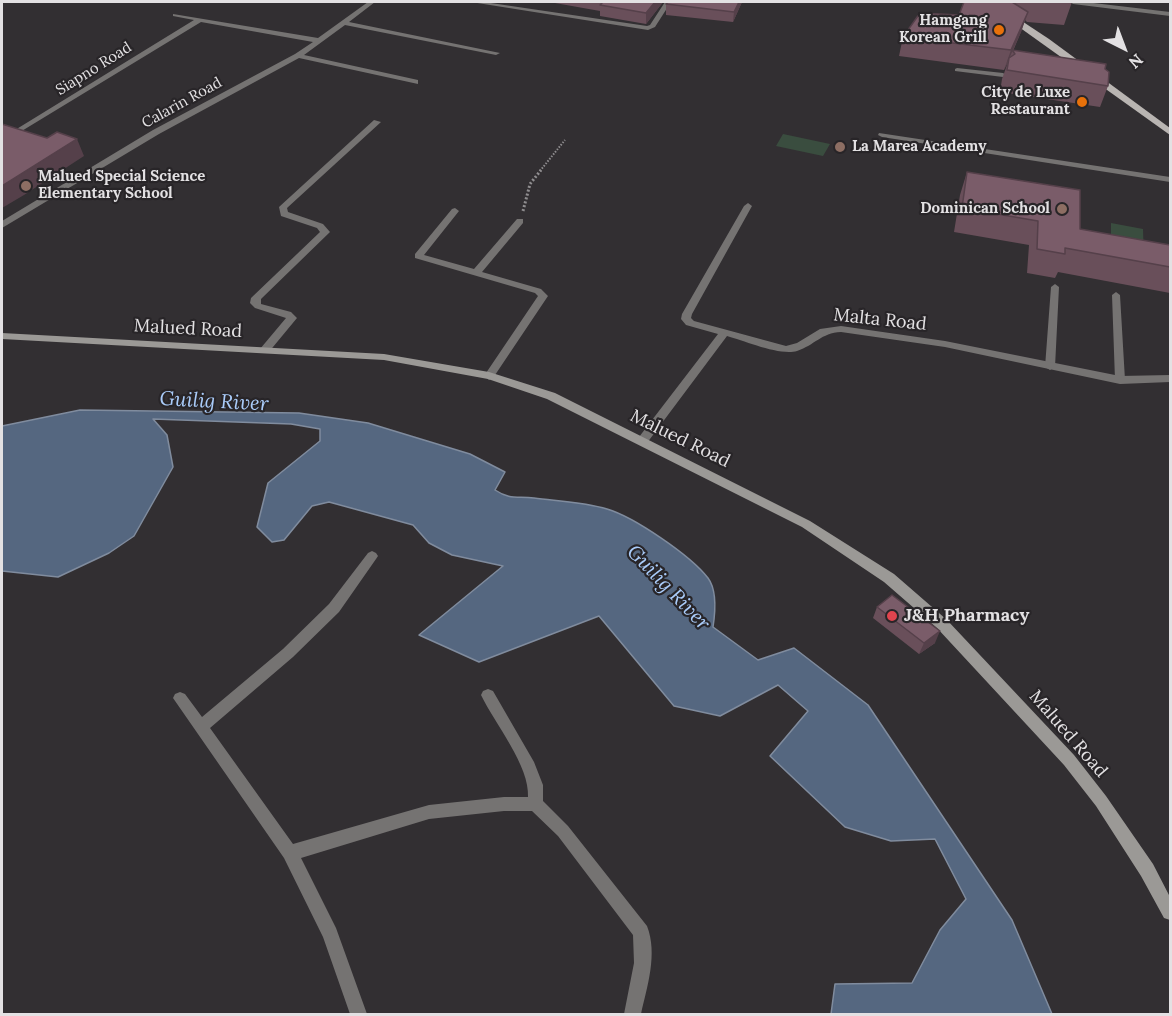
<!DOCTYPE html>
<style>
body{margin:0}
#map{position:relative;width:1172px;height:1016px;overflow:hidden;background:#322f32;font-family:Lora,serif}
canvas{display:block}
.frame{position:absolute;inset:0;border:3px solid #e3e1e3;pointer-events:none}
.north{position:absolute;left:1094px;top:18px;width:60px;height:60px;-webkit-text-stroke:4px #282528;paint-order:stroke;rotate:138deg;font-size:16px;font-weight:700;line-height:24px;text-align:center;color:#e3e1e3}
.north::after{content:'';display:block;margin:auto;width:21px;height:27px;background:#e3e1e3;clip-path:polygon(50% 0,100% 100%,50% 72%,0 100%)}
</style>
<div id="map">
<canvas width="1172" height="1016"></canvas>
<div class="frame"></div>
<div class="north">N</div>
</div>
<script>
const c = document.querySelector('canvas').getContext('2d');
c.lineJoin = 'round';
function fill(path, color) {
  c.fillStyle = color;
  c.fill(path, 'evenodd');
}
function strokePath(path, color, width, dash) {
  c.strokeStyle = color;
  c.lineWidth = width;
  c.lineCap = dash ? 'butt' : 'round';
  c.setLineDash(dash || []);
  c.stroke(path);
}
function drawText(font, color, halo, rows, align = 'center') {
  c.font = font + ' Lora,serif';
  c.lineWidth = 4.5;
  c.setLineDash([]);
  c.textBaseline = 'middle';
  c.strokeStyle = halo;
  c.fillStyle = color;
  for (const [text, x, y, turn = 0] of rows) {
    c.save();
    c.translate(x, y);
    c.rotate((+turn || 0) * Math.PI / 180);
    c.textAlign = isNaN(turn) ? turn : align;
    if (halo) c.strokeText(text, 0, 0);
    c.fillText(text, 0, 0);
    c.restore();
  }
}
const green = new Path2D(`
 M783,134L830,144L823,156L776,146Z
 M1111,223L1143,229L1144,261L1111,256Z`);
const water = new Path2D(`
 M80,410L299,413L368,423L470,454L505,472L495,490C510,500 517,496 534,498C557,501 585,502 607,509C634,517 690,555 708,578C717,590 715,614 713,627L758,660L794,648L868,705L1012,920L1052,1014H831L835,984L912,983L940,930L966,899L935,839L891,841L845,827L770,756L808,711L778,685L720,716L674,706L599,616L479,662L419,635L503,566L452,555L429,543L413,525L329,502L312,506L284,540L272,542L257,527L268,483L320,441V429L291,424L153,419L167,435L173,467L134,536L109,553L58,577L2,571V426Z`);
const pathFar1 = new Path2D(`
 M540,171L565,140`);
const path = new Path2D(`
 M523,211L530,184L541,170`);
const lane = new Path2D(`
 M957,68L1003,73L1006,75L1003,77L955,71V69Z
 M1055,284L1059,287L1055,367L1050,370L1045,367L1051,287Z
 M1116,292L1120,295L1125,380L1120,383L1115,380L1112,295Z`);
const street = new Path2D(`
 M368,2H375L349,22L500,53L496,55L345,25L304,55L418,80V84L299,58L159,134L2,228V221L153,130L295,54L313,42L201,22L2,143V138L194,20L173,16V14L318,38Z
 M471,2H484L647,26L650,25L665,2H671L655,27L648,30Z
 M1070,2H1085L1170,12V16L1073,4Z
 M374,120L381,122L287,208L288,212L323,224L330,232L261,299V304L291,312L297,318L268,353H260L259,351L260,349L286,318L255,308L250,303L251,298L320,232L317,228L281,216L279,207Z
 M879,133L1170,177V182L882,137L878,135Z
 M748,203L752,206L692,314L691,318L694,321L786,346L797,343L820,329L841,326L945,341L1120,376L1170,375V382L1120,384L945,347L841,332C821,333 815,345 797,351C780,356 745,341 727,336L647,443H639L637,440L639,437L718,334L686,325L681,319L682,314L744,206Z
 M455,208L459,211L424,255L474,269L517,219H523V223L482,272L541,289L548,296L493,378L489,380L484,376L538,296L535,293L415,258V254L452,209Z
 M372,551L376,553L378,556L376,559L339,612L293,657L210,728L293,844L429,805L504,797H528C530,766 495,724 481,695L483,691L488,689L493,691L534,762L543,785V801L568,826L647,926C658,954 647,987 641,1014H624L634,963L633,935L558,836L532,811H504L429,819L301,858L336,928L367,1014H350L323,937L284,858L173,698L175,694L180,692L185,694L202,717L283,649L329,604L368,553Z`);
const secondary = new Path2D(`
 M2,333L384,354L489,372L555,393L810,521L894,574L947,620L1074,755L1106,796L1153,864L1170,897V920L1164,918L1141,876L1096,806L1064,765L937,628L884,582L802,527L547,399L488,379L384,360L2,339Z`);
const primary = new Path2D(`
 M984,2H993L1049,39L1170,128V135Z`);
const wall = new Path2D(`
 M555,2H663L646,24L600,16V11L555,3Z
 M742,2L733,22L666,15V4Z
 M964,2H1072L1064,25L1027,22L1025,20L1021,32L1013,51L1105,69L1108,86L1100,107L1000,92L1002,79L1008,62L1004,70L899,56L903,37L959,15Z
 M967,172L1080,229L1170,245V293L1058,272L1055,278L1027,273L1029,245L954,232L960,195Z
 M877,607L935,643L919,654L873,618Z`);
const shadedWall = new Path2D(`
 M655,2H663L646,24V13Z
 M739,2H742L733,22L734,12Z
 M1028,12L1021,32L1004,70L1011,50Z
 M77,139L84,156L24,195L2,208V186Z
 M940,631L935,643L919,654L924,643Z`);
const building = new Path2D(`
 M603,2H655L646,13L600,5Z
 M668,2H739L734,12L666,4Z
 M964,2H1012L1028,12L1011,50L903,37L920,13L959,15Z
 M1012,50L1106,64L1105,69L1109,72L1108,86L1007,70L1009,58L1015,54Z
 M2,124L47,138L57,132L77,139L2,186Z
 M967,172L1080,190V229L1170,245V267L1065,248V254L1037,249L1038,221L962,208Z
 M892,595L940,631L924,643L877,607Z`);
const markers = [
 [999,30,6,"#e8710a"],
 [1082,102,6,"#e8710a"],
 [840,147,6,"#8d6e63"],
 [26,186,6,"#8d6e63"],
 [1062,209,6,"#8d6e63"],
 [892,616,6,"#e0444e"]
];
const farPoinames = [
 ["Hamgang",987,21],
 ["Korean Grill",987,38],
 ["City de Luxe",1070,93],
 ["Restaurant",1070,110],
 ["La Marea Academy",852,147,"left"],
 ["Malued Special Science",38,177,"left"],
 ["Elementary School",38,194,"left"],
 ["Dominican School",1050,209]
];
const farStreetnames = [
 ["Siapno Road",94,69,-32],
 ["Calarin Road",182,103,-29]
];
const streetNames = [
 ["Malta Road",880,320,6],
 ["Malued Road",188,329,3],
 ["Malued Road",680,439,26],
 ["Malued Road",1068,734,49]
];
const poiNames = [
 ["J&H Pharmacy",904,616]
];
const waterNames = [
 ["Guilig River",214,402,3],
 ["Guilig River",668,588,46]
];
fill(green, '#3a4d3f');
fill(water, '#556780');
strokePath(water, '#808c9e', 1.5);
strokePath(pathFar1, '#8f8d8f', 2, [1.5, 1.5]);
strokePath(path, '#8f8d8f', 3, [2, 2]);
fill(lane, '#757372');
fill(street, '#757372');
fill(secondary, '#9b9996');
fill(primary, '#b9b5b2');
fill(wall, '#694f5a');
fill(shadedWall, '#55404a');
fill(building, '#7a5c69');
strokePath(building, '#55404a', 1.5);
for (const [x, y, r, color] of markers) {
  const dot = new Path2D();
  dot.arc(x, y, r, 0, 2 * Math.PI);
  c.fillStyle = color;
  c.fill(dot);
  strokePath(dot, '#282528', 2);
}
drawText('bold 15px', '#e3e1e3', '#282528', farPoinames, 'right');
drawText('15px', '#e3e1e3', '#282528', farStreetnames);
drawText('18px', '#e3e1e3', '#282528', streetNames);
drawText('bold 18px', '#e3e1e3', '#282528', poiNames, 'left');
drawText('italic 20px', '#aaccfa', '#282528', waterNames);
</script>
